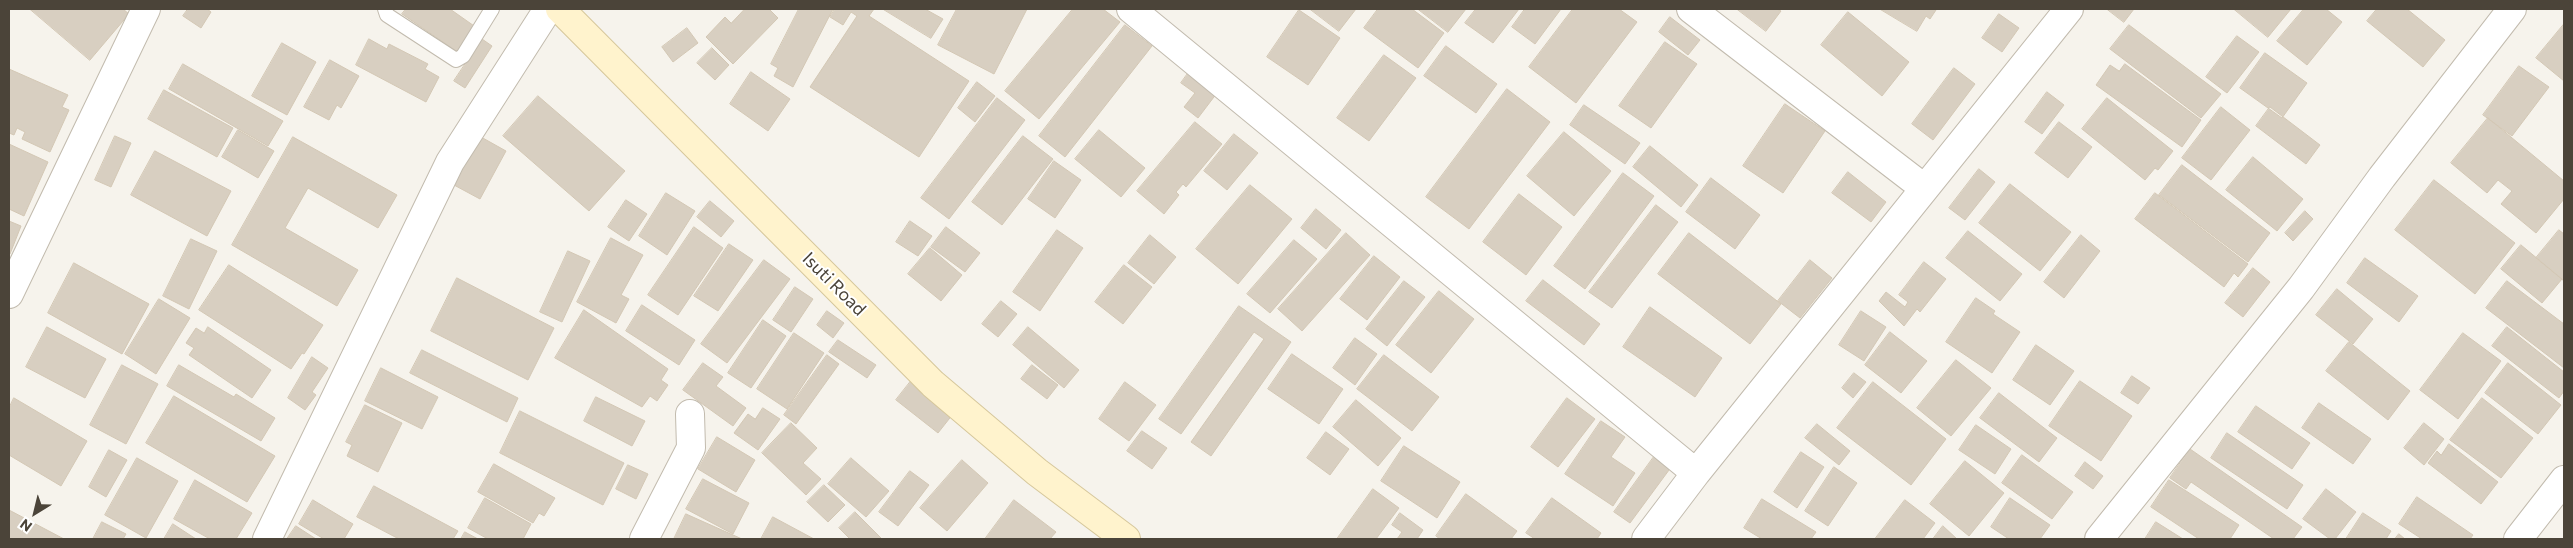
<!DOCTYPE html>
<style>
body{margin:0}
#map{position:relative;width:2573px;height:548px;overflow:hidden;background:#f6f3ec;font-family:Commissioner,sans-serif}
canvas{display:block}
.frame{position:absolute;inset:0;border:10px solid #4b4439;pointer-events:none}
.north{position:absolute;left:10px;top:488px;width:50px;height:50px;-webkit-text-stroke:4px #fff;paint-order:stroke;rotate:216deg;font-size:14px;font-weight:700;line-height:20px;text-align:center;color:#4b4439}
.north::after{content:'';display:block;margin:auto;width:18px;height:22px;background:#4b4439;clip-path:polygon(50% 0,100% 100%,50% 72%,0 100%)}
</style>
<div id="map">
<canvas width="2573" height="548"></canvas>
<div class="frame"></div>
<div class="north">N</div>
</div>
<script>
const c = document.querySelector('canvas').getContext('2d');
c.lineJoin = 'round';
function fill(path, color) {
  c.fillStyle = color;
  c.fill(path, 'evenodd');
}
function strokePath(path, color, width, dash) {
  c.strokeStyle = color;
  c.lineWidth = width;
  c.lineCap = dash ? 'butt' : 'round';
  c.setLineDash(dash || []);
  c.stroke(path);
}
function drawText(font, color, halo, rows, align = 'center') {
  c.font = font + ' Commissioner,sans-serif';
  c.lineWidth = 4;
  c.setLineDash([]);
  c.textBaseline = 'middle';
  c.strokeStyle = halo;
  c.fillStyle = color;
  for (const [text, x, y, turn = 0] of rows) {
    c.save();
    c.translate(x, y);
    c.rotate((+turn || 0) * Math.PI / 180);
    c.textAlign = isNaN(turn) ? turn : align;
    if (halo) c.strokeText(text, 0, 0);
    c.fillText(text, 0, 0);
    c.restore();
  }
}
const building = new Path2D(`
 M30,9H123L129,14L90,60Z
 M188,9H207L211,12L201,28L183,16Z
 M406,9H450L477,28L459,53L402,14Z
 M745,9H769L778,18L733,64L706,37L725,17L731,23Z
 M799,9H833L793,87L774,76L778,68L771,64Z
 M835,9H874L869,16L969,81L919,157L810,87L857,16L851,12L843,25L830,17Z
 M883,9H925L943,19L931,38Z
 M957,9H1027L994,74L938,45Z
 M1073,9H1103L1120,22L1039,119L1005,91Z
 M1310,9H1356L1339,31Z
 M1378,9H1412L1444,33L1418,68L1364,28Z
 M1418,9H1466L1448,32Z
 M1476,9H1519L1493,43L1465,23Z
 M1525,9H1561L1535,44L1512,27Z
 M1573,9H1619L1637,22L1576,103L1529,67Z
 M1737,9H1777L1781,11L1766,31Z
 M1880,9H1934L1936,10L1930,19L1926,16L1917,31Z
 M2107,9H2134L2124,22Z
 M2234,9H2291L2268,37Z
 M2304,9H2326L2342,22L2307,65L2277,41Z
 M2377,9H2407L2445,40L2423,67L2367,21Z
 M1299,10L1340,38L1308,85L1267,57Z
 M1848,12L1909,62L1882,96L1821,45Z
 M1999,14L2019,28L2002,52L1982,38Z
 M1670,17L1700,40L1688,55L1659,32Z
 M2564,24V81L2536,58Z
 M1125,25L1152,46L1065,157L1039,136Z
 M2129,25L2221,94L2201,118L2110,49Z
 M687,28L698,43L673,62L662,47Z
 M2237,36L2259,52L2227,93L2206,77Z
 M369,39L387,49L389,44L428,64L425,69L439,77L426,102L356,65Z
 M482,39L492,46L465,88L454,81Z
 M1665,42L1697,64L1651,128L1619,106Z
 M282,43L316,62L287,115L252,96Z
 M1446,46L1497,84L1476,113L1424,76Z
 M712,48L729,65L715,80L697,63Z
 M2265,53L2307,83L2282,118L2240,88Z
 M1384,55L1416,78L1369,141L1337,118Z
 M330,60L359,76L341,108L337,105L329,120L304,107Z
 M183,64L283,121L268,146L169,89Z
 M2125,64L2201,120L2182,147L2096,85L2110,65L2119,71Z
 M2519,66L2549,87L2512,136L2483,115Z
 M1954,68L1975,84L1933,140L1912,124Z
 M9,69L68,95L62,107L69,110L50,152L22,139L25,132L17,128L14,135L9,133Z
 M751,72L790,99L768,131L730,104Z
 M1189,72L1217,93L1198,118L1184,107L1195,93L1181,83Z
 M977,82L995,96L975,122L958,108Z
 M1507,89L1550,122L1469,229L1426,197Z
 M164,90L233,128L217,157L148,119Z
 M2047,92L2064,105L2042,134L2025,122Z
 M538,96L625,171L589,211L503,136Z
 M997,98L1025,120L949,219L921,198Z
 M2107,98L2173,151L2158,170L2155,168L2145,180L2082,129Z
 M1785,104L1825,131L1783,193L1743,166Z
 M1584,105L1640,143L1625,164L1570,125Z
 M2221,107L2250,130L2211,180L2182,158Z
 M2270,107L2320,145L2306,164L2256,126Z
 M2488,118L2564,181V199L2536,233L2501,204L2512,191L2498,180L2487,193L2451,163Z
 M1195,122L1222,144L1186,187L1183,184L1176,192L1179,195L1164,214L1137,191Z
 M2059,122L2092,147L2068,178L2035,153Z
 M238,130L274,151L258,178L222,157Z
 M1099,130L1145,168L1121,197L1075,159Z
 M1564,132L1611,171L1574,216L1527,176Z
 M1234,134L1258,153L1227,190L1204,171Z
 M115,136L131,143L111,187L95,180Z
 M1023,136L1053,159L1002,225L972,202Z
 M293,137L397,195L378,228L308,188L285,228L358,270L337,306L232,245Z
 M481,137L506,151L480,199L454,185Z
 M9,144L48,162L24,216L9,209Z
 M1650,146L1698,185L1681,207L1633,167Z
 M155,151L231,191L207,236L131,195Z
 M2253,157L2303,199L2277,231L2226,190Z
 M1054,161L1081,180L1055,218L1028,199Z
 M2182,165L2270,233L2248,262L2159,195Z
 M1979,169L1995,182L1965,220L1949,208Z
 M1848,172L1886,202L1871,222L1832,193Z
 M1623,173L1654,196L1585,289L1554,266Z
 M1711,178L1760,215L1735,249L1686,212Z
 M2434,180L2515,243L2475,294L2395,230Z
 M2010,184L2071,232L2040,271L1979,223Z
 M1250,185L1292,219L1238,284L1196,249Z
 M666,193L695,211L667,255L639,236Z
 M2155,193L2248,264L2238,277L2234,273L2224,287L2135,219Z
 M1519,194L1562,227L1526,275L1483,242Z
 M626,200L647,214L629,241L608,227Z
 M710,201L734,221L721,237L697,217Z
 M1656,205L1678,222L1612,308L1589,292Z
 M1316,209L1341,230L1326,249L1301,228Z
 M2305,211L2313,219L2293,241L2285,233Z
 M9,221L21,226L10,254H9Z
 M910,221L932,236L918,256L896,242Z
 M694,227L723,248L678,315L648,295Z
 M946,227L980,253L965,272L931,247Z
 M1057,230L1083,248L1040,311L1013,292Z
 M2559,230L2564,234V281L2536,258Z
 M1968,231L2022,274L2000,301L1946,258Z
 M1346,233L1370,255L1302,331L1278,309Z
 M1689,233L1781,304L1750,344L1658,274Z
 M1150,235L1176,257L1154,284L1128,263Z
 M2081,235L2100,251L2064,298L2044,282Z
 M611,238L643,255L621,295L629,299L616,323L577,302Z
 M191,239L217,251L189,309L163,296Z
 M1294,240L1317,259L1270,313L1247,294Z
 M729,244L753,260L718,311L694,296Z
 M2521,245L2562,279L2542,303L2501,269Z
 M930,248L962,275L941,301L908,274Z
 M568,251L590,261L562,322L540,312Z
 M1374,256L1400,277L1367,320L1340,299Z
 M2365,258L2418,296L2399,322L2347,283Z
 M764,260L790,279L727,363L701,344Z
 M1810,260L1832,278L1800,318L1778,301Z
 M1924,262L1946,279L1920,312L1917,309L1904,326L1879,301L1886,292L1905,307L1908,302L1899,295Z
 M74,263L149,304L122,354L48,313Z
 M229,265L323,325L304,354L302,353L291,369L199,310Z
 M1124,265L1152,287L1123,324L1095,302Z
 M2253,268L2270,282L2243,317L2225,303Z
 M457,278L554,328L528,380L431,331Z
 M1543,280L1600,324L1584,345L1526,301Z
 M1404,281L1425,297L1387,346L1366,329Z
 M2507,281L2564,324V368L2486,308Z
 M795,287L813,299L791,332L773,320Z
 M2337,289L2373,319L2353,344L2316,315Z
 M1439,291L1474,319L1431,373L1396,345Z
 M1976,298L1995,311L1993,314L2020,332L1992,373L1946,342Z
 M159,299L190,318L156,374L125,354Z
 M1001,301L1017,314L998,337L982,324Z
 M642,305L695,340L679,365L626,331Z
 M1239,306L1291,342L1211,456L1191,442L1264,339L1254,332L1181,434L1159,419Z
 M1650,307L1722,358L1695,397L1623,347Z
 M584,310L668,369L661,380L668,385L657,401L650,396L642,407L555,358Z
 M827,311L844,323L833,338L817,325Z
 M1861,311L1886,327L1864,361L1839,345Z
 M763,320L786,336L751,388L728,373Z
 M47,327L106,359L85,398L26,367Z
 M208,327L271,370L252,398L189,355L194,348L186,343L196,328L204,333Z
 M1028,327L1079,370L1064,388L1013,345Z
 M2507,327L2564,372V391L2559,398L2492,346Z
 M1890,332L1927,361L1901,393L1865,365Z
 M794,333L824,353L787,409L757,389Z
 M2463,333L2501,361L2458,419L2420,390Z
 M1355,338L1377,354L1355,385L1333,368Z
 M838,340L876,365L867,378L829,352Z
 M2349,342L2410,391L2388,420L2326,371Z
 M2036,345L2074,371L2050,405L2013,380Z
 M422,350L518,398L507,422L410,373Z
 M1292,354L1343,389L1319,424L1268,389Z
 M827,355L839,364L796,424L784,415Z
 M1384,355L1439,397L1412,431L1357,389Z
 M312,357L328,368L312,392L316,395L305,410L288,398Z
 M1956,360L1991,388L1951,436L1917,408Z
 M703,363L723,377L716,386L746,408L733,426L683,390Z
 M2508,363L2561,405L2538,434L2485,393Z
 M122,365L158,384L126,444L90,425Z
 M179,365L234,397L236,394L275,418L261,441L167,386Z
 M1032,365L1058,385L1047,399L1021,379Z
 M381,368L438,397L422,429L365,401Z
 M1854,373L1866,382L1853,398L1842,388Z
 M2132,376L2150,388L2138,404L2121,393Z
 M911,381L953,414L938,433L896,400Z
 M2080,381L2132,416L2101,461L2049,426Z
 M1125,382L1156,405L1129,441L1099,419Z
 M1873,382L1946,439L1911,485L1837,428Z
 M1999,393L2057,438L2039,462L1980,418Z
 M174,396L275,456L247,502L146,443Z
 M596,397L645,421L632,446L584,421Z
 M14,398L87,441L61,486L9,455V408Z
 M1567,398L1595,419L1558,467L1531,447Z
 M2482,398L2533,438L2501,478L2450,440Z
 M1356,400L1401,438L1378,466L1333,427Z
 M2319,403L2371,439L2353,464L2302,428Z
 M365,405L402,423L378,472L347,456L352,445L346,442Z
 M2256,406L2310,443L2292,469L2238,432Z
 M763,408L780,419L758,450L734,433L748,414L755,419Z
 M520,411L624,463L603,505L500,453Z
 M1601,421L1625,437L1611,457L1635,473L1613,506L1565,474Z
 M791,423L817,448L803,463L821,479L806,495L762,453Z
 M2424,423L2444,439L2424,465L2404,448Z
 M1817,424L1850,451L1839,465L1805,438Z
 M1976,425L2011,449L1995,474L1959,450Z
 M1142,431L1167,448L1152,469L1127,451Z
 M1326,432L1349,449L1330,475L1307,458Z
 M2227,433L2303,485L2287,509L2211,458Z
 M717,437L755,460L736,492L698,469Z
 M2449,444L2498,482L2481,504L2428,463L2437,451L2441,455Z
 M1404,446L1460,482L1437,518L1381,481Z
 M2190,449L2302,527L2293,539H2274L2191,482L2186,489L2170,478Z
 M109,450L127,460L106,497L89,487Z
 M1801,452L1824,467L1797,508L1774,492Z
 M1656,454L1672,466L1630,523L1614,512Z
 M2022,455L2073,492L2052,519L2002,483Z
 M137,458L178,481L146,538L105,515Z
 M851,458L889,491L866,517L828,484Z
 M962,460L988,483L947,531L920,508Z
 M1965,461L2004,493L1969,536L1930,504Z
 M2085,462L2103,476L2093,489L2075,476Z
 M494,464L555,498L544,516L539,513L533,523L478,492Z
 M628,465L648,474L636,499L616,489Z
 M1834,467L1857,483L1828,526L1805,511Z
 M910,471L929,485L898,526L879,512Z
 M703,479L749,503L733,534L686,509Z
 M195,480L252,513L236,539H210L174,519Z
 M2169,480L2239,525L2230,539H2199L2151,507Z
 M824,485L845,505L828,522L807,502Z
 M374,486L458,531L453,539H399L357,517Z
 M1373,489L1399,508L1376,539H1337Z
 M2326,489L2356,512L2335,539H2330L2303,519Z
 M1466,494L1517,531L1511,539H1440L1436,536Z
 M2417,497L2473,535L2470,539H2422L2399,524Z
 M485,498L531,524L523,539H488L468,528Z
 M1552,498L1601,533L1597,539H1535L1526,533Z
 M2010,498L2050,525L2040,539H2009L1991,527Z
 M1762,499L1816,532L1811,539H1762L1744,528Z
 M313,500L353,524L344,539H324L299,524Z
 M1014,500L1056,532L1050,539H985Z
 M1905,500L1935,523L1923,539H1875Z
 M9,510L64,539H9Z
 M855,512L882,539H850L839,528Z
 M1400,513L1423,530L1417,539H1397L1402,532L1392,525Z
 M2363,513L2391,531L2386,539H2346Z
 M686,514L742,539H674Z
 M773,517L814,539H761Z
 M102,522L126,534L123,539H93Z
 M2156,522L2183,539H2145Z
 M173,524L196,539H164Z
 M296,526L316,539H287Z
 M1943,526L1957,539H1933Z
 M465,532L478,539H461Z
 M2399,534L2405,539H2395Z`);
const lane = new Path2D(`
 M385,9L387,15L456,60L463,56L492,9`);
const street = new Path2D(`
 M1131,9L1696,473
 M1691,9L1924,188
 M9,294L146,9
 M267,539L450,162L548,9
 M644,539L691,448L690,414
 M1646,539L1696,473L2069,9
 M2099,539L2301,288L2382,177L2512,9
 M2518,539L2564,480`);
const secondary = new Path2D(`
 M560,9L933,384L1037,472L1126,539`);
const streetNames = [
 ["Isuti Road",834,284,45]
];
fill(building, '#d8cfc1');
strokePath(building, '#d3c7b4', 1);
strokePath(lane, '#c2bbae', 16);
strokePath(street, '#c2bbae', 30);
strokePath(secondary, '#d6c79b', 30);
strokePath(lane, '#fff', 14);
strokePath(street, '#fff', 28);
strokePath(secondary, '#fff3cd', 28);
drawText('18px', '#4b4439', '#fff', streetNames);
</script>
